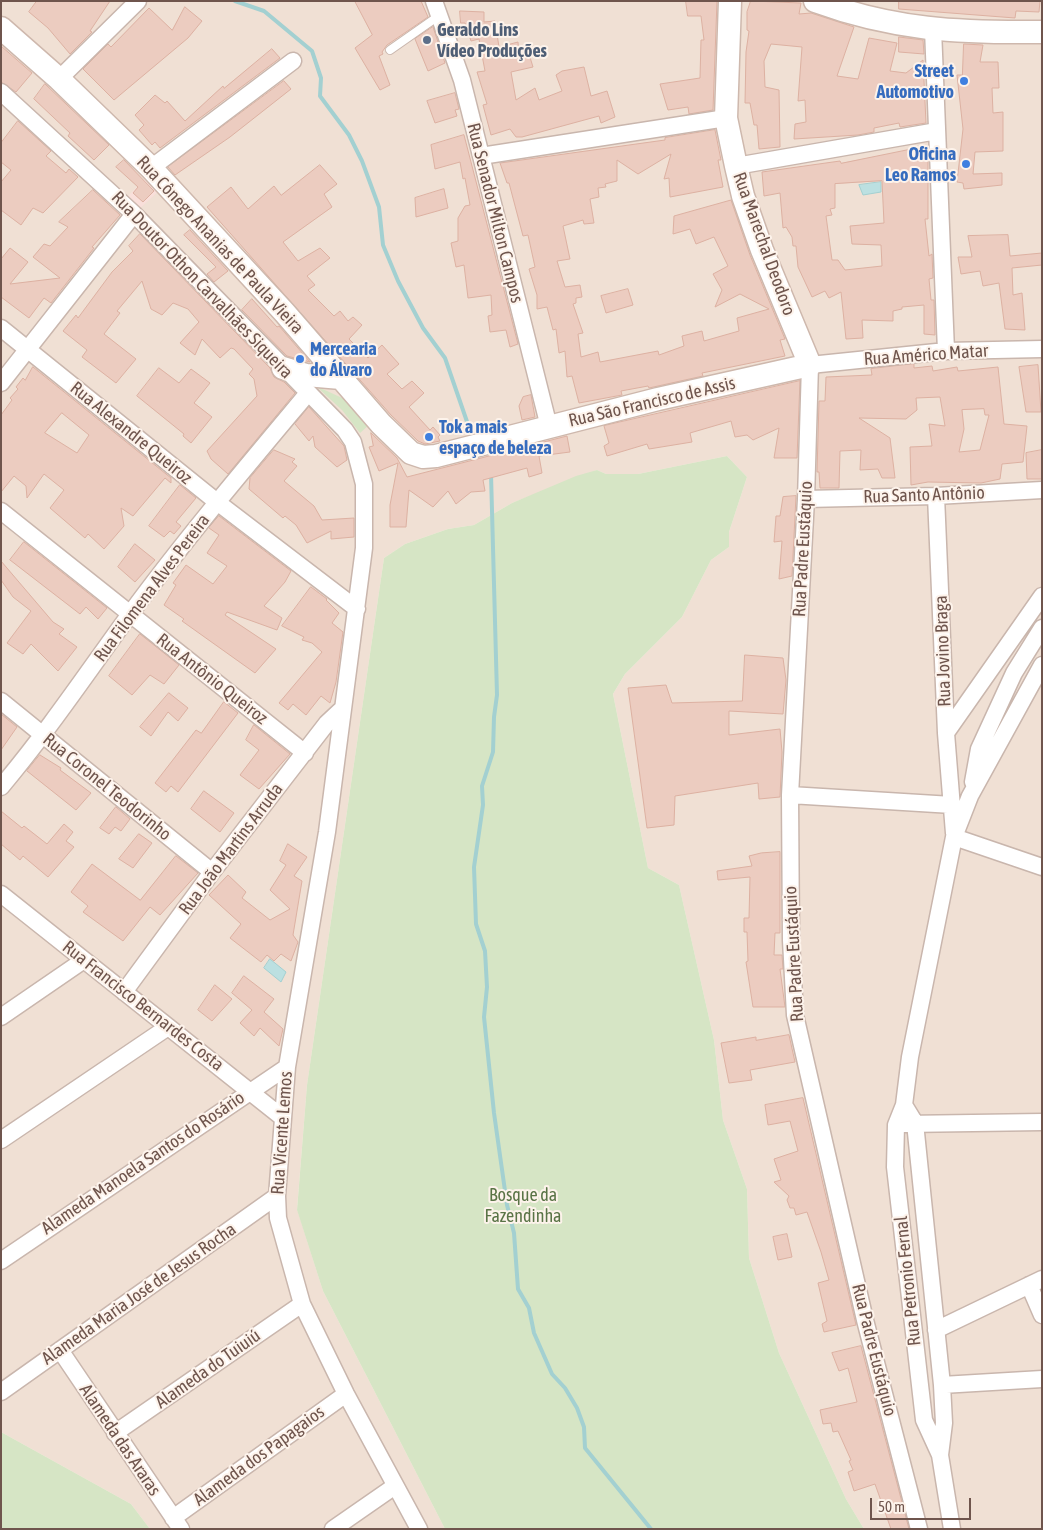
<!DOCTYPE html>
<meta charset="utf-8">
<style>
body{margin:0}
#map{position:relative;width:1043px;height:1530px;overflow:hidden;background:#faefe5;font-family:"Asap Condensed",sans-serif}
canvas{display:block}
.frame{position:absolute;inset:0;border:2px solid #6f554d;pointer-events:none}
.scale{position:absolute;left:870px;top:1498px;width:101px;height:22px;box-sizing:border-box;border:2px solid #6f554d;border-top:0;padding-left:6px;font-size:15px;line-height:18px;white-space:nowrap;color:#6f554d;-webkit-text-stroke:4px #fdf3eb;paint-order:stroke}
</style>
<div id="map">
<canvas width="1043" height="1530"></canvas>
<div class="frame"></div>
<div class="scale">50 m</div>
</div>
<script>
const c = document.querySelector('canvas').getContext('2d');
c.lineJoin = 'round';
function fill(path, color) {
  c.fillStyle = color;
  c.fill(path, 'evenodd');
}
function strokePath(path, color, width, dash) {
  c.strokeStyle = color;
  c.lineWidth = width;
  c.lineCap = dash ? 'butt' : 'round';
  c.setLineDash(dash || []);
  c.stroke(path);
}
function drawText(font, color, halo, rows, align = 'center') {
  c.font = font + ' "Asap Condensed",sans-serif';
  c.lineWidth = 4;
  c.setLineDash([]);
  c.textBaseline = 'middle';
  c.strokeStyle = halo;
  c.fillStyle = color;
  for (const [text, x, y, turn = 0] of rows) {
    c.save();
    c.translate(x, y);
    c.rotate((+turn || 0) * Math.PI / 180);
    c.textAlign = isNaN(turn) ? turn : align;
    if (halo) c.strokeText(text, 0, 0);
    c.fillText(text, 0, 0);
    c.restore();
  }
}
const residential = new Path2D(`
 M1,1H1042V1529H864L846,1499L779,1353L749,1258L747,1189L723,1120L714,1040L679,885L648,868L613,694L625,674L682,617L711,560L729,547V532L747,477L727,456L638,474H606L597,470L512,503L474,525L448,529L405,544L384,558L307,1085L297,1209L323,1291L445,1529H150L131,1504L1,1432Z`);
const commercial = new Path2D(`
 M151,173L163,187L135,213L124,200Z`);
const green = new Path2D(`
 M316,386L351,402L370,424L360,433L342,410Z
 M727,456L747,477L729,532V547L711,560L682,617L625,674L613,694L648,868L679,885L714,1040L723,1120L747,1189L749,1258L779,1353L846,1499L864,1529H445L323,1291L297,1210L307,1085L384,558L405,544L448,529L474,525L512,503L576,476L597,470L606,474H638Z
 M1,1432L131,1504L150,1529H1Z`);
const water = new Path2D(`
 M881,182V192L863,195L859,185Z
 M270,959L286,972L281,982L264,968Z`);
const stream = new Path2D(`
 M235,1L264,11L312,51L321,78L320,96L349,135L362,161L379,207L383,245L398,281L423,328L445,358L473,439
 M491,474L497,695L494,717L493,752L482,786L483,805L474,867L476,924L485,951L487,987L484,1017L494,1113L507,1205L514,1233L518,1289L529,1308L534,1333L552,1374L565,1388L577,1408L584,1427L585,1448L651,1529`);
const building = new Path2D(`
 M37,1H110L90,31L92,32L70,54L48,28L29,12Z
 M355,1H421L428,17L387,45L382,52L383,54L379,56L390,85L380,90L355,48L372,35Z
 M686,1H717L713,110L689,114L688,107L668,110L660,84L700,78L701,40H704L701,16H688Z
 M751,1L801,3L799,14L811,13L854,27L837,76L858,79L869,38L897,43L890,71L906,73L923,60L926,123L900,127L899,123L874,128V132L858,135L794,139L795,124L806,122L805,100L798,101L802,47L771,44L764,61L765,87L779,90L780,147L759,149L757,125H754L750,103H745L746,52L749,31L747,30V12Z
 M899,1H1040L1039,12L1016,11L1015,18L899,9Z
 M185,7L202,21L188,38L114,100L83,69L108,44L111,47L149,8L172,30Z
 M460,11L484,12V22L495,21L499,47L518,42L519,57L529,54L533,67L511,72L516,100L535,88L539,100L562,91L556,75L562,71L584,67L591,96L607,91L615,117L601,123L599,116L522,137H516L510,129L491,135L483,105L487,104L477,72L485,71L479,39L471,41L465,23H461Z
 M433,27L445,63L428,71L415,39Z
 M899,37L923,40L924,54L899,52Z
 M964,44L983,45L980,62H998L999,88H992L993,113L1003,112V151L975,152L973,174L1002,173V185L964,189L963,183L957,182L963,129L957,75H962Z
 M1,46L32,73L16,92L1,82Z
 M272,49L280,58L160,148L155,142L152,145L139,130L144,125L135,115L155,95L165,103L167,101L185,121L223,86L224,88Z
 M284,81L291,89L230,137L175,175L168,167Z
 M45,84L109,145L94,160L68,136L70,133L34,99Z
 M455,93L459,109L455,110L457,116L435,123L427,101Z
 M18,121L51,151L46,156L66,173L69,169L78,177L43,213L33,208L21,225L1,210V182L11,170L1,162V143Z
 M715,130L721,160H718L723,187L670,197L669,178L664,179L671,154L638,174L617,160V181L605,184L606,187L598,188L599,197L590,199L594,223L584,224L583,220L563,226L570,259L557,261L565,287L580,285L582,297L576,298V303L573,304L583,333L578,334L581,357L598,352L600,362L658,351L659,355L684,346L682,336L702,331L704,341L739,331L737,318L769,309L740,294L715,307L722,290L713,274L728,266L714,237L696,244L690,229L673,234L674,216L731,200L750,255L785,339L780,340L785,356L702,373L703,376L649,388L648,386L621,391L622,395L579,403L572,376L567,377L565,351L559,353L556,329L553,330L547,307L537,309V295L529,269L535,267L528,235L523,236L509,183H507L500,163L665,140V138Z
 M464,135L518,344L510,347L506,330L490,332L488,316L492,315L491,295L468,298L464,265L456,267L451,243L458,241V218L465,206L470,205L465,178L463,179L460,162L435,169L431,145Z
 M928,146V219H925L929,256L932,254L933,278L929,279L931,300H934L935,335L924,334V305L902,307V309L893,311V321L862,320L863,338L846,339L841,292L829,298L825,291L812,297L798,267L796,246H793L792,237L786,227L783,228L780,193L764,196L762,172L840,161L841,163ZM882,181L884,223L850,226L852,244L881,245L882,266L845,270L838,260H832L826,216L832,215L830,209L835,208V184Z
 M124,160L154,191L143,202L133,193L138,187L116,167Z
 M320,165L337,184L324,194L332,207L283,242L298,261L320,248L330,258L307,276L315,285L308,290L334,316L340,311L348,321L353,317L362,325L349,339L368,358L382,345L399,364L387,374L402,389L412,381L424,393L409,407L430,430L433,427L440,435L438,437L440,441L425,444L418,441L391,415L207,207L231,187L248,209L274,186L281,195Z
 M444,189L448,208L416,217L415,198Z
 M93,190L120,215L92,247L94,248L51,303L44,298L29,318L1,297V259L10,248L28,262L10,284L60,278L33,257L44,244L50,246L68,227L59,222Z
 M190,230L228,271L214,282L207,274L216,267L184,235Z
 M140,234L270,368L274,377L284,382L295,393L228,474L211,459L207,451L257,396L254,379L249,374L253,369L234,349L231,348L220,358L202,339L195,355L180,343L199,322L188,309L173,303L162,315L151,309L142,281L117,311L120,313L104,334L136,359L116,383L82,357L87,350L63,331L76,315L78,318L112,272L133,251L129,246Z
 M1008,235L1010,256L1042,253V265L1012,268L1013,295L1022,293L1025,330L1005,329L999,283L983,286L980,271L961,274L958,257H972L968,236Z
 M628,289L633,305L606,313L601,296Z
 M252,299L277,327L279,326L310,362L287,356L242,310Z
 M914,364V368L932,366L933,371L957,367L958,371L998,367L1004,424L1027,426L1023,462L1002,464L1000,479L981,483L928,482L911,485L910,447L932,446L929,424L945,426L940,397L916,398L917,410L906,419L859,418L890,438L895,478H882L878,469L860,470L861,450L840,451L839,488H820L819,472H817L819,401H825L826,377L872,375L871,369ZM984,409L985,415H989L980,450L959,452L964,429L962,410Z
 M1038,365L1041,412H1026L1019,367Z
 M33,367L171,478V483L165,478L133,516L121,508L124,526L104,549L88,534L85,538L50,508L64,490L44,474L27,498L26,486L14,476L1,492V415L12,400L10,398L18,389L16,387L23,378L25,380ZM62,413L89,435L77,453L45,433Z
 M159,368L179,383L191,369L210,383L194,403L212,417L191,443L183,436L184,434L137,396Z
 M800,381L797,458H774L779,428L753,440L747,435L735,437L731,421L690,433L692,442L649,449L647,444L607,456L604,446L609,443L604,426Z
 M531,395L535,417L522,420L519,406L523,397Z
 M309,407L344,446L347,460L337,467L315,447L313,436L309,441L295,424Z
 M371,433L397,458L407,477L567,436L570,452L539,456L542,473L529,477L527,468L483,480L485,491L471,492L456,504L448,491L433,507L409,490L406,527H390V505L398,463L379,471L369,447L373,446Z
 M274,450L295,459L292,462L297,466L284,481L314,506L322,520L354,518V537L331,539V531L307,543L296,525L285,516L283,518L249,489L250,478Z
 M1042,450V479H1027L1026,453Z
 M180,485L196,498L176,522L181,526L174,534L170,531L164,537L149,526Z
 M796,496L792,576L779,579L782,541L774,542L776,516H780L783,497Z
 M219,516L291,571L285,582L264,606L282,618L277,630L227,612L225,615L276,649L255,673L182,621L184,619L164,605L176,585L173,583L186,565L213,584L227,566L207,553L219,535L209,528Z
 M24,542L107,608L98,619L86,607L80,614L10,560Z
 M135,544L155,560L135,582L118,567Z
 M1,561L53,622L64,629L59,634L77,647L58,671L31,644L23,654L7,643L31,611L13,597L1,580Z
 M311,587L327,599L326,600L339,613L332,623L343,632L336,682L330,703L321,696L306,715L293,704L288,710L279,703L322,652L312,643L302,640L304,637L282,626Z
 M140,634L179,665L164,684L150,675L132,695L109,676Z
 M745,655L783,658L786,680L783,714L729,711V735L780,729L782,752L780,797L759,799L758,783L675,796L674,825L647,828L628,688L666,685L672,703L742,701Z
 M169,693L188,708L178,721L168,712L151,736L140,727Z
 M224,702L238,713L178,792L171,786L166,792L155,783L196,730L201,733Z
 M1,714L17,727L1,750Z
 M254,725L290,754L259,789L240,775L259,750L246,740Z
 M40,755L61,768L60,770L91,793L76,810L27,771Z
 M204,791L234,813L220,832L191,809Z
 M116,807L130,819L121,831L115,827L109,834L100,828Z
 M1,811L22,828L24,826L47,844L64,824L73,832L66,841L74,847L48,877L23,856L20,860L1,844Z
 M139,834L152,843L133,868L119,859Z
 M288,844L307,857L294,876L302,881L293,935L298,942L291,961L281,954L274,961L267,955L261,962L230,938L241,924L209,895L228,875L246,892L242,898L270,920L290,909L270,890L286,865L280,861Z
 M780,852V933H775L774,955H782L783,969H780L785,1007H753L746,962L748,961L747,932H744V918H749L750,877L718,880L717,871L752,866L749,856L761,853Z
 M176,856L198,873L160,915L150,907L123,941L83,912L88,906L71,892L92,864L140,900Z
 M244,976L274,999L264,1012L283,1029L279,1046L260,1028L254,1036L240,1023L252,1010L232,993Z
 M215,985L232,999L212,1021L198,1010Z
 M789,1035L795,1062L750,1070L752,1080L729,1083L721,1043L756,1037V1040Z
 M803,1098L856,1325L824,1332L822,1324L827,1321L818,1283L829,1280L821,1252L807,1212L796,1215L794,1208H790L787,1200L789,1196L774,1182L781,1180L774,1159L798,1151L790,1121L768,1125L765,1105Z
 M787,1234L792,1257L778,1260L773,1237Z
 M861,1346L909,1529H891L875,1484L854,1491L848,1472L853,1470L849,1461L851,1460L838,1431L833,1432L831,1423L823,1424L820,1410L857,1402L848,1368L839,1371L832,1353Z`);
const lane = new Path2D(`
 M390,50L440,15`);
const street = new Path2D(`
 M434,1L462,80L549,427
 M933,29L946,351
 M59,79L138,1
 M1,92L134,214L345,430L353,442L364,484V548L327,832L287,1067L277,1196L278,1218L302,1304L346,1394L419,1529
 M481,156L726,118
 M736,166L937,131
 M151,168L293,61
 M1,328L217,502L357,609
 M1,383L134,214
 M936,496L946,733L954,833
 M806,499L936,496L1042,490
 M1,511L305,753
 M1,701L212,872
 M946,733L1042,596
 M973,782L979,749L1014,673L1042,628
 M1,787C48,731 87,673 130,614C186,538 247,466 308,393
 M790,795L952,805
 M954,837L1042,867
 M1,894L283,1118
 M124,992L212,872L327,723L342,709
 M1,1017L84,960
 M904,1105L915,1123L942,1385L944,1423L940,1455L952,1529
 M904,1124L1042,1122
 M1,1140L168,1027
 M1,1261L287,1067
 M1029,1285L1042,1315
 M936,1330L1042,1279
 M60,1350L181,1529
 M942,1385L1042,1379
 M1,1392L277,1196
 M115,1433L302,1304
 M940,1455L924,1420L895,1167L896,1125L904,1105L910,1057L954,837L970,796L1042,665
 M173,1518L346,1394
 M333,1529L395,1486
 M919,1529L865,1320L795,1015L791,940L790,795L806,499L810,365L946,351L1042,349`);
const secondary = new Path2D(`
 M815,1C894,30 959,33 1042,32
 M1,28L59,79L151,168L284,312L381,424L411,453L423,457L436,456L658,399L810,365L762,250L743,196L736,166L726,118L730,1
 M283,368L306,375L341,378`);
const markers = [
 [427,40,5,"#5c6f8a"],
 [964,81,5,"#3f7fe0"],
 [966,164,5,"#3f7fe0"],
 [300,359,5,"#3f7fe0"],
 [429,437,5,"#3f7fe0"]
];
const serviceNames = [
 ["Geraldo Lins",437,30],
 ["Vídeo Produções",437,51]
];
const shopNames = [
 ["Street",954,71],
 ["Automotivo",954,92],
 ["Oficina",956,154],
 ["Leo Ramos",956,175],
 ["Mercearia",310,349,"left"],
 ["do Álvaro",310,370,"left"],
 ["Tok a mais",439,427,"left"],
 ["espaço de beleza",439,448,"left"]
];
const streetNames = [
 ["Rua Senador Milton Campos",495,213,76],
 ["Rua Marechal Deodoro",764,244,70],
 ["Rua Cônego Ananias de Paula Vieira",220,245,47],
 ["Rua Doutor Othon Carvalhães Siqueira",202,285,46],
 ["Rua Américo Matar",926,355,-4],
 ["Rua São Francisco de Assis",652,402,-13],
 ["Rua Alexandre Queiroz",131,433,39],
 ["Rua Santo Antônio",924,495,-2],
 ["Rua Padre Eustáquio",803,549,-87],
 ["Rua Filomena Alves Pereira",152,588,-53],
 ["Rua Jovino Braga",943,651,-92],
 ["Rua Antônio Queiroz",212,679,38],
 ["Rua Coronel Teodorinho",107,787,39],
 ["Rua João Martins Arruda",231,849,-53],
 ["Rua Padre Eustáquio",794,954,-93],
 ["Rua Francisco Bernardes Costa",143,1006,38],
 ["Rua Vicente Lemos",282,1133,-86],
 ["Alameda Manoela Santos do Rosário",143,1163,-34],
 ["Rua Petronio Fernal",908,1281,-96],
 ["Alameda Maria José de Jesus Rocha",139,1294,-35],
 ["Rua Padre Eustáquio",874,1350,76],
 ["Alameda do Tuiuiú",208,1369,-35],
 ["Alameda das Araras",120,1440,56],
 ["Alameda dos Papagaios",259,1456,-36]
];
const parkNames = [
 ["Bosque da",523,1195],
 ["Fazendinha",523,1216]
];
fill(residential, '#f0e0d4');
fill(commercial, '#f9dfda');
fill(green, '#d6e5c5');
fill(water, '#bce0e1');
strokePath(water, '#a3d0d1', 1);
strokePath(stream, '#a3d0d1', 4);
fill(building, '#ecccc0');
strokePath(building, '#ddb1a2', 1);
strokePath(lane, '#c9b6ad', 10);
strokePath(street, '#c9b6ad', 19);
strokePath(secondary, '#ceb8ad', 25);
strokePath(lane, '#fff', 8);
strokePath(street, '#fff', 16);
strokePath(secondary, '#fff', 22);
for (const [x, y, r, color] of markers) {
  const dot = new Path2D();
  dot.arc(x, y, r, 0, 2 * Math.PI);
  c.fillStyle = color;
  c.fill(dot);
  strokePath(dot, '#fdf3eb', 2);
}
drawText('bold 18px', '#4e5e75', '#fdf3eb', serviceNames, 'left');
drawText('bold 18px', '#366cbe', '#fdf3eb', shopNames, 'right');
drawText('18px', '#6f554d', '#fdf3eb', streetNames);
drawText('18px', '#5a7446', '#fdf3eb', parkNames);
</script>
